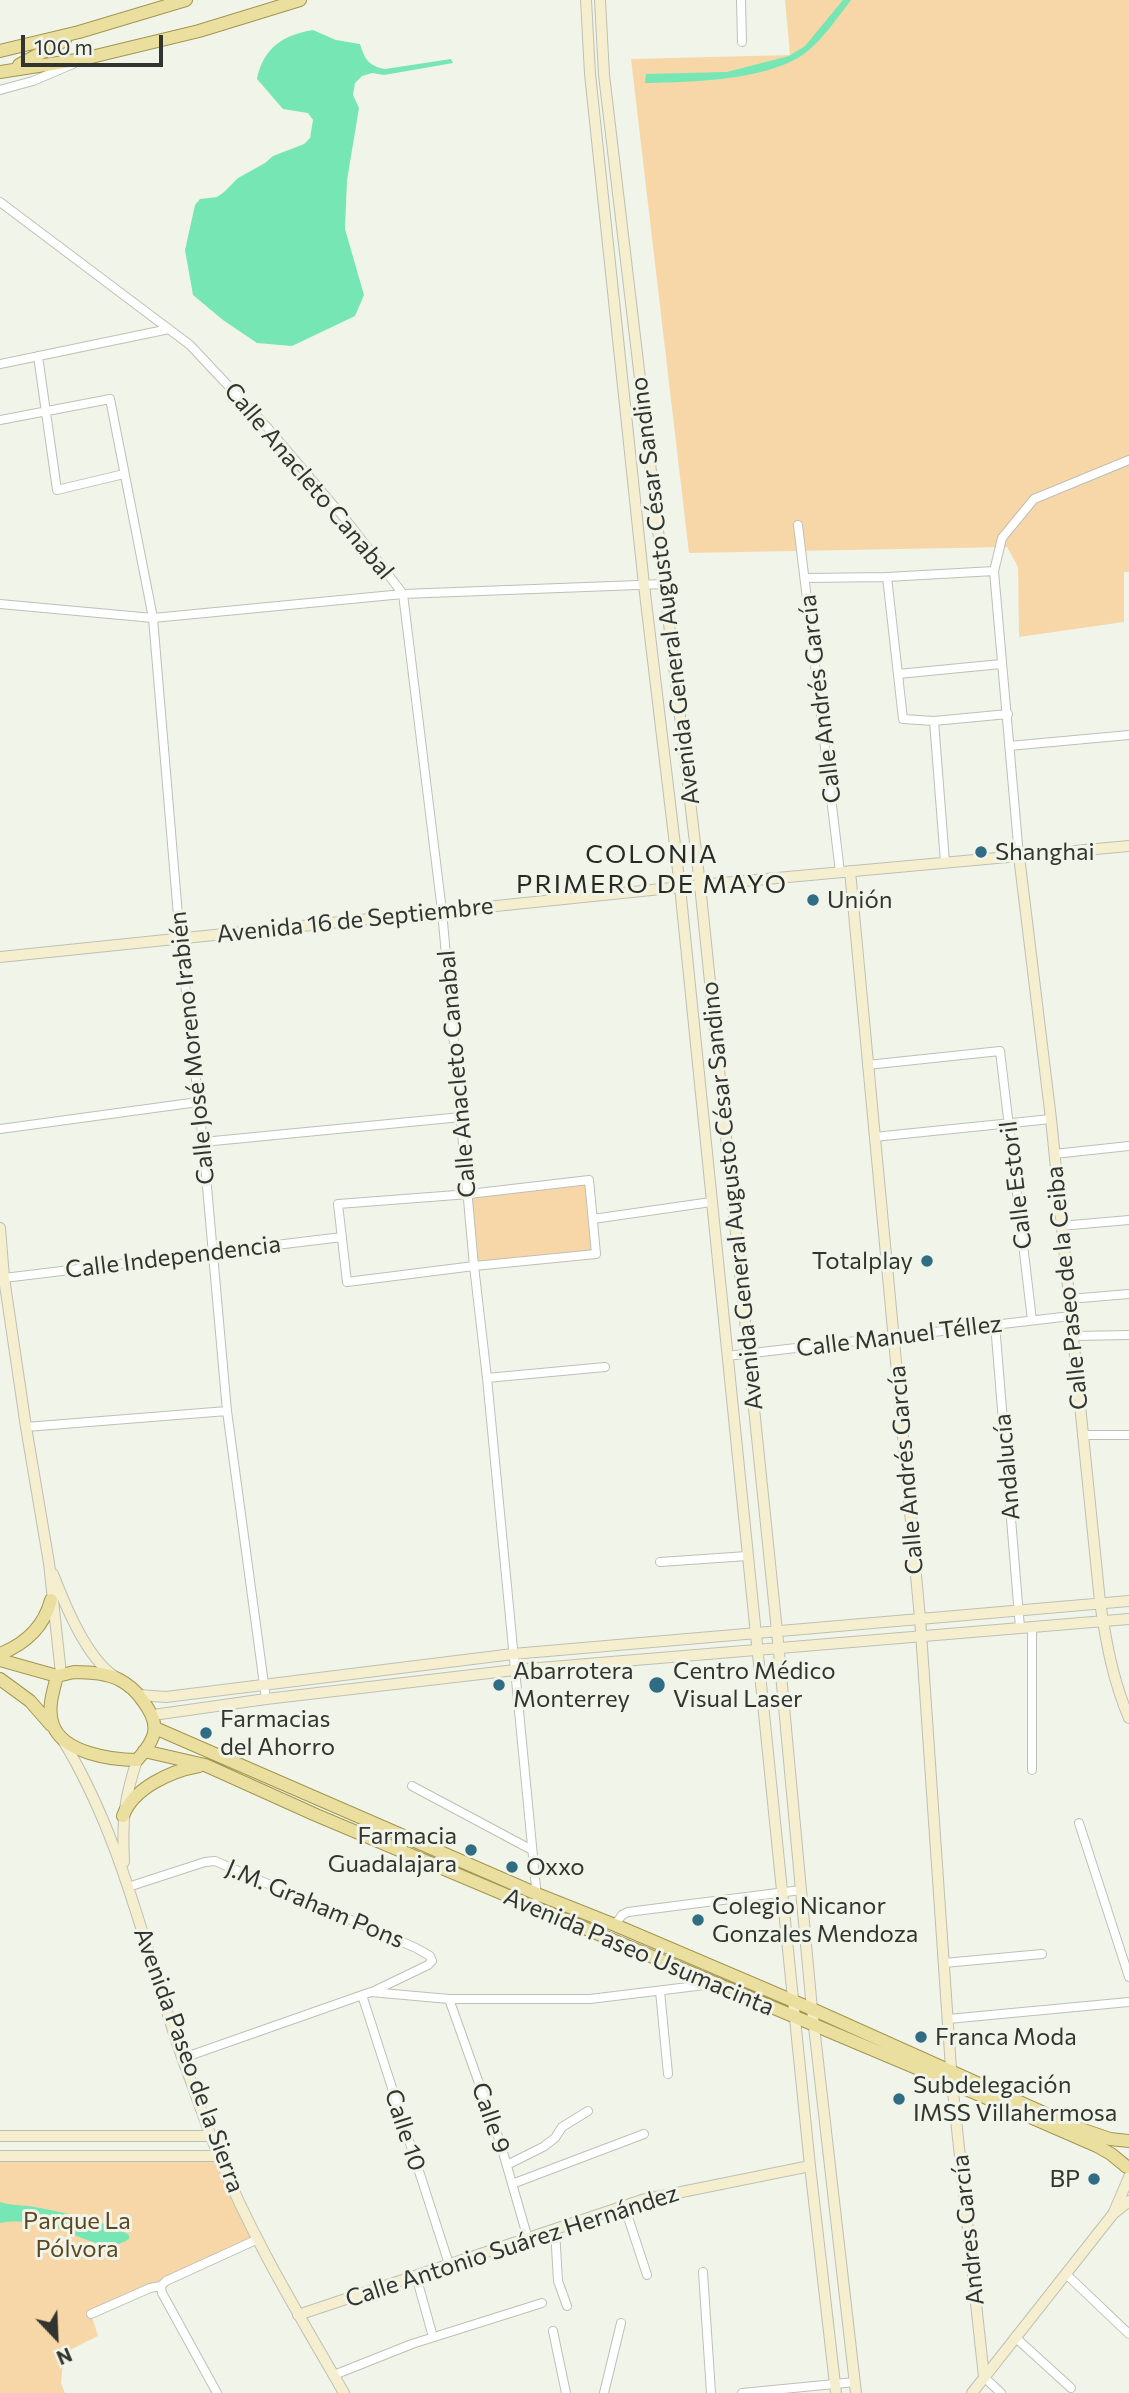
<!DOCTYPE html>
<meta charset="utf-8">
<style>
body{margin:0}
#map{position:relative;width:1129px;height:2393px;overflow:hidden;background:#f1f5e9;font-family:Commissioner,sans-serif}
canvas{display:block}
.north{position:absolute;left:21px;top:2302px;width:70px;height:70px;-webkit-text-stroke:5px #f1f5e9;paint-order:stroke;rotate:157deg;font-size:19px;font-weight:700;line-height:28px;text-align:center;color:#333430}
.north::after{content:'';display:block;margin:auto;width:24px;height:32px;background:#333430;clip-path:polygon(50% 0,100% 100%,50% 72%,0 100%)}
.scale{position:absolute;left:21px;top:35px;width:142px;height:32px;box-sizing:border-box;border:4px solid #333430;border-top:0;padding-left:9px;font-size:21px;line-height:24px;white-space:nowrap;color:#333430;-webkit-text-stroke:5px #f1f5e9;paint-order:stroke}
</style>
<div id="map">
<canvas width="1129" height="2393"></canvas>
<div class="north">N</div>
<div class="scale">100 m</div>
</div>
<script>
const c = document.querySelector('canvas').getContext('2d');
c.lineJoin = 'round';
function fill(path, color) {
  c.fillStyle = color;
  c.fill(path, 'evenodd');
}
function strokePath(path, color, width, dash) {
  c.strokeStyle = color;
  c.lineWidth = width;
  c.lineCap = dash ? 'butt' : 'round';
  c.setLineDash(dash || []);
  c.stroke(path);
}
function drawText(font, color, halo, rows, align = 'center') {
  c.font = font + ' Commissioner,sans-serif';
  c.lineWidth = 6;
  c.setLineDash([]);
  c.textBaseline = 'middle';
  c.strokeStyle = halo;
  c.fillStyle = color;
  for (const [text, x, y, turn = 0] of rows) {
    c.save();
    c.translate(x, y);
    c.rotate((+turn || 0) * Math.PI / 180);
    c.textAlign = isNaN(turn) ? turn : align;
    if (halo) c.strokeText(text, 0, 0);
    c.fillText(text, 0, 0);
    c.restore();
  }
}
const green = new Path2D(`
 M785,0H1129V572H1124V622L1019,637L1018,567L1007,547L689,553L631,59L790,55Z
 M589,1180L596,1254L474,1266L469,1194Z
 M219,2156L258,2239L91,2314L98,2336L64,2353L61,2383L65,2393H0V2157Z`);
const water = new Path2D(`
 M843,0H851C838,17 825,36 809,50C773,81 690,82 645,83L646,74L727,72L789,56L805,46Z
 M313,30L336,40L360,44C365,60 369,66 385,69L451,59L453,63L384,75L372,73L362,76L355,83L353,95L359,108L347,180L345,229L364,295L355,316L292,346L257,343L223,320L193,295L185,250L195,205L200,199L217,197L224,192L238,178L265,163L273,156L304,144L310,138L313,120L308,113L283,109L257,79C263,48 283,35 313,30Z
 M0,2202C9,2205 18,2205 28,2206C54,2210 108,2221 129,2235V2239C105,2256 73,2231 50,2226C33,2222 17,2220 0,2223Z`);
const street = new Path2D(`
 M741,0L742,42
 M0,90L33,81L73,64
 M0,202L190,345L267,427L351,526L403,594L442,911L474,1266L487,1378L537,1898
 M38,356L57,490L124,474
 M0,364L169,329
 M0,420L110,399L153,618L180,939L203,1142L227,1411L266,1699
 M798,525L840,872
 M887,577L903,719L934,721L1008,714
 M806,578L887,577L994,571
 M0,604L153,618L403,594L664,584
 M898,674L1001,664
 M934,721L945,862
 M1009,746L1129,735
 M1019,856L994,571L1002,538L1034,499L1129,460
 M867,1065L1000,1051L1032,1320
 M0,1129L198,1102
 M874,1137L1051,1119
 M203,1142L461,1117
 M1054,1154L1129,1146
 M589,1180L596,1254L474,1266L347,1282L338,1204L469,1194Z
 M593,1219L711,1202
 M1060,1226L1129,1220
 M4,1278L342,1237
 M1069,1299L1129,1294
 M995,1324L1020,1628
 M1073,1336L1129,1335
 M727,1356L1071,1316
 M487,1378L605,1367
 M26,1427L227,1411
 M1082,1435H1129
 M660,1562L747,1556
 M1032,1770V1627
 M412,1786L532,1850
 M1079,1823L1129,1977
 M128,1887L205,1862L215,1861L416,1948L430,1956L432,1961L428,1965L372,1992
 M615,1925L622,1915L628,1912L801,1890
 M944,1963L1042,1954
 M660,1991L668,2074
 M362,1995L449,2264
 M449,1999L500,2142L528,2239
 M948,2019L1129,2002
 M183,2058L371,1992L449,1999H590L713,1984
 M507,2165L543,2147L555,2138L562,2127L588,2111
 M512,2184L644,2134
 M624,2205L647,2275
 M555,2230L558,2281L567,2306
 M703,2272L711,2393
 M1066,2274L1129,2334
 M416,2276L433,2337
 M161,2286L162,2293L217,2393
 M161,2286L166,2281L258,2239
 M91,2314L150,2288L161,2286
 M553,2331L566,2393
 M1015,2337L1071,2388
 M334,2375L412,2344L542,2303
 M984,2377L1001,2393
 M604,2393L621,2323
 M742,2393L855,2382`);
const secondary = new Path2D(`
 M586,0L590,74L644,585L680,887L810,2166L836,2393
 M600,0L604,75L700,885L777,1631L812,2009L856,2393
 M1019,856L1051,1119L1100,1602C1106,1642 1113,1681 1129,1718
 M850,871L920,1618L952,2083L984,2377
 M0,957L700,885L1129,846
 M0,1228L4,1278L26,1427L49,1563L61,1674
 M53,1574C65,1605 86,1657 114,1676
 M139,1695L166,1697L513,1654L1129,1601
 M153,1715L266,1699L515,1670L1129,1619
 M62,1739C123,1838 145,1952 183,2060C195,2091 205,2123 218,2154C252,2238 299,2315 344,2393
 M124,1862C122,1819 124,1800 137,1760
 M0,2136H211
 M0,2156H219
 M1114,2212L1129,2177
 M298,2315L642,2200L810,2166
 M972,2393L1113,2214L1129,2201`);
const primary = new Path2D(`
 M0,51L79,32L186,0
 M19,65L65,40
 M0,72L83,59L199,31L300,0
 M0,1654C25,1644 44,1627 51,1600
 M0,1660L57,1676
 M74,1672C89,1672 105,1673 118,1679C128,1684 137,1692 143,1701C161,1725 157,1738 137,1760C112,1760 63,1753 53,1725C47,1709 53,1692 57,1676Z
 M0,1679L30,1701L51,1725
 M155,1728L537,1894L615,1925L812,2009L1075,2127L1110,2139L1129,2141
 M144,1751L205,1765L316,1815L952,2083L1097,2146L1111,2154L1127,2167
 M123,1816C133,1788 171,1771 199,1766`);
const markers = [
 [981,852,7,"#306c84"],
 [813,900,7,"#306c84"],
 [927,1261,7,"#306c84"],
 [499,1685,7,"#306c84"],
 [657,1685,9,"#306c84"],
 [206,1733,7,"#306c84"],
 [471,1850,7,"#306c84"],
 [512,1867,7,"#306c84"],
 [698,1920,7,"#306c84"],
 [921,2037,7,"#306c84"],
 [899,2099,7,"#306c84"],
 [1094,2179,7,"#306c84"]
];
const streetNames = [
 ["Calle Anacleto Canabal",309,481,50],
 ["Avenida General Augusto César Sandino",665,591,-97],
 ["Calle Andrés García",820,699,-97],
 ["Avenida 16 de Septiembre",355,920,-6],
 ["Calle José Moreno Irabién",192,1048,-96],
 ["Calle Anacleto Canabal",457,1074,-95],
 ["Calle Estoril",1016,1185,-97],
 ["Avenida General Augusto César Sandino",732,1196,-96],
 ["Calle Independencia",173,1257,-7],
 ["Calle Paseo de la Ceiba",1067,1288,-96],
 ["Calle Manuel Téllez",899,1336,-7],
 ["Andalucía",1007,1467,-95],
 ["Calle Andrés García",906,1470,-95],
 ["J.M. Graham Pons",315,1904,23],
 ["Avenida Paseo Usumacinta",639,1952,23],
 ["Avenida Paseo de la Sierra",189,2060,70],
 ["Calle 9",491,2118,71],
 ["Calle 10",405,2130,72],
 ["Andres García",968,2230,-96],
 ["Calle Antonio Suárez Hernández",512,2246,-18]
];
const poiNames = [
 ["Shanghai",995,852],
 ["Unión",827,900],
 ["Totalplay",913,1261,"right"],
 ["Abarrotera",513,1671],
 ["Monterrey",513,1699],
 ["Centro Médico",673,1671],
 ["Visual Laser",673,1699],
 ["Farmacias",220,1719],
 ["del Ahorro",220,1747],
 ["Farmacia",457,1836,"right"],
 ["Guadalajara",457,1864,"right"],
 ["Oxxo",526,1867],
 ["Colegio Nicanor",712,1906],
 ["Gonzales Mendoza",712,1934],
 ["Franca Moda",935,2037],
 ["Subdelegación",913,2085],
 ["IMSS Villahermosa",913,2113],
 ["BP",1080,2179,"right"]
];
const parkNames = [
 ["Parque La",77,2221],
 ["Pólvora",77,2249]
];
const neighbourhoodNames = [
 ["COLONIA",652,854],
 ["PRIMERO DE MAYO",652,884]
];
fill(green, '#f7d7a8');
fill(water, '#76e6b4');
strokePath(street, '#bdc0b5', 10);
strokePath(secondary, '#bdc0b5', 12);
strokePath(primary, '#a29550', 14);
strokePath(street, '#fff', 8);
strokePath(secondary, '#f5efd0', 10);
strokePath(primary, '#ebdfa0', 12);
for (const [x, y, r, color] of markers) {
  const dot = new Path2D();
  dot.arc(x, y, r, 0, 2 * Math.PI);
  c.fillStyle = color;
  c.fill(dot);
  strokePath(dot, '#f1f5e9', 2.5);
}
drawText('24px', '#333430', '#f1f5e9', streetNames);
drawText('24px', '#333430', '#f1f5e9', poiNames, 'left');
drawText('24px', '#5e4620', '#f1f5e9', parkNames);
c.letterSpacing = '2px';
drawText('26px', '#282a22', '#f1f5e9', neighbourhoodNames);
c.letterSpacing = '0px';
</script>
